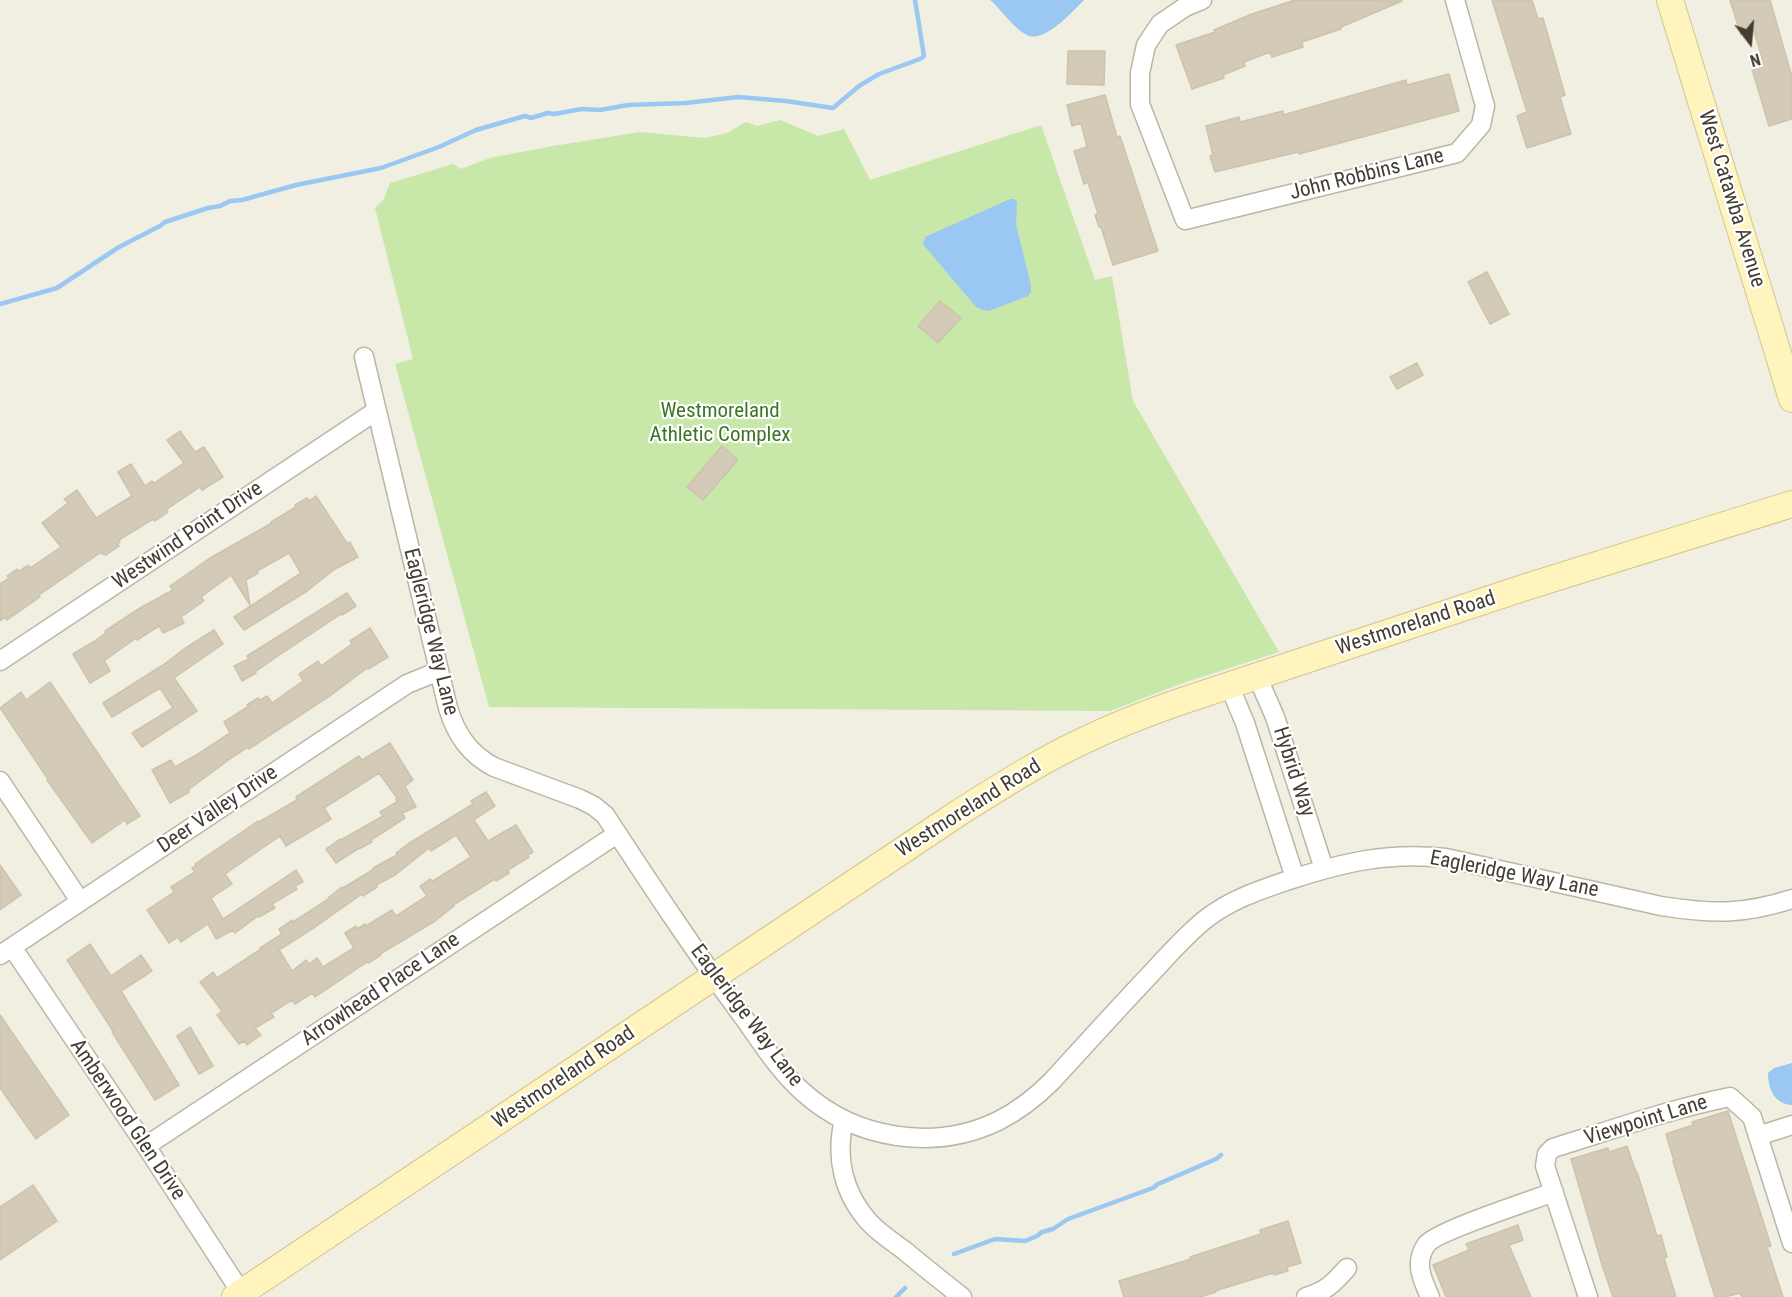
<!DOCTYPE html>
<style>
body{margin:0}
#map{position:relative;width:1792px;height:1297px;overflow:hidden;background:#f1eee2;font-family:"Roboto Condensed",sans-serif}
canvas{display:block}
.north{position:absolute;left:1720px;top:12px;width:60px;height:60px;-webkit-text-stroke:4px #fff;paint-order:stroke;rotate:164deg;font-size:16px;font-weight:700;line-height:24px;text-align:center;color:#433d32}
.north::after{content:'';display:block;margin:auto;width:21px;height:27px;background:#433d32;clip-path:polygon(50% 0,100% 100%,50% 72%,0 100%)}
</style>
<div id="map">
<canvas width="1792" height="1297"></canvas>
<div class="north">N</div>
</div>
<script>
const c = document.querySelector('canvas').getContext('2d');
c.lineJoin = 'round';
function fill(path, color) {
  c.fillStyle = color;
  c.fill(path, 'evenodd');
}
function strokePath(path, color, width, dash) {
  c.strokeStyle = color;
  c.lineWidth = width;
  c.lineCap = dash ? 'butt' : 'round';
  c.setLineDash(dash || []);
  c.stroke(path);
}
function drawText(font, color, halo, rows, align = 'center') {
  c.font = font + ' "Roboto Condensed",sans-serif';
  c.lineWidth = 4.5;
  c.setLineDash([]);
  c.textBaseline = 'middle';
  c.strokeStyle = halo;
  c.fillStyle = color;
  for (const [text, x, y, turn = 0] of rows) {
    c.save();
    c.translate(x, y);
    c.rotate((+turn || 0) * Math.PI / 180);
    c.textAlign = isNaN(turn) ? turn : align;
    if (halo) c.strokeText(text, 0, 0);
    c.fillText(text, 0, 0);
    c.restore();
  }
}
const green = new Path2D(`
 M780,120L818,136L844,129L870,180L1041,125L1095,280L1112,276L1133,401L1279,652L1180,684L1110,711L489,707L395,364L413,359L375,208L384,199L390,183L453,164L461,169L490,158L553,146L640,132L705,138L727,133L746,122L757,126Z`);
const water = new Path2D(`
 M990,0H1084C1073,11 1044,44 1027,35C1014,29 1001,9 990,0Z
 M1010,199H1014L1017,202L1016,224L1031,285V292L1028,296L989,311L983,310L976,307L923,244L925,237Z
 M1792,1063V1105C1775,1104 1768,1090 1768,1073L1774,1068Z`);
const stream = new Path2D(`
 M0,304L57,288L119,247L160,226L165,222L208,208L220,206L230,201L242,200L296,185L381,168L439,147L476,130L525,116L531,118L548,113L554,114L582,109L600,110L628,105L686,103L738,97L786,101L833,108L859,86L879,74L920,59L924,56L915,0
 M954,1254L995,1239L1025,1241L1037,1236L1042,1232L1053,1229L1068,1219L1153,1188L1158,1184L1216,1159L1221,1155
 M896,1297L905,1288`);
const building = new Path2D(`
 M1295,0L1402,1L1341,27V29L1302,42L1303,47L1272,57L1270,52L1244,62L1245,66L1223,75L1224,78L1192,89L1176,45L1215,32L1214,30L1252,14Z
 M1492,0H1532L1538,19L1543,18L1565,95L1560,97L1571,134L1527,148L1517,116L1527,112Z
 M1730,0H1770L1792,77V119L1769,126L1750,62L1762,58L1754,31L1741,35Z
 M1068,51H1105L1104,85L1067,84Z
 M1449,74L1459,111L1299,154L1298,152L1215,172L1210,156L1213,155L1206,126L1239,117L1240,122L1283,111V115L1406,80L1407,85Z
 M1105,95L1117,137L1120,136L1158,251L1113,265L1101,227H1099L1095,215L1098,214L1088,182L1084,184L1074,151L1087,147L1081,123L1072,126L1067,105Z
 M1487,272L1509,314L1490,324L1468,282Z
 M940,301L961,318L938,343L918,326Z
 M1417,363L1423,375L1397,389L1390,377Z
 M180,431L195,452L204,447L223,477L202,490L200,487L170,507L166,510L168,512L155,521L153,519L119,540L120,542L117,544L119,546L106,555L100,553L39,595L40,597L7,620L5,617L0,621V584L9,578L7,576L17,569L19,571L28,565L30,568L61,547L42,523L68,503L64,499L77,490L96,518L132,496L118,472L131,464L145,486L152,481L154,483L184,463L167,440Z
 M722,446L738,460L703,500L687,487Z
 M316,496L347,543L350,542L358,557L335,569L307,591L244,630L234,617L301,573L289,553L257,571L258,573L246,580L250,605L231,575L201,597L204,601L181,617L184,623L163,633L159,626L137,640L136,638L104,661L110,671L90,683L73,654L93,642L106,633L105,631L140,608L173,590L170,586L210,558L272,523L271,522L296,507L295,505L307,498L309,501Z
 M347,593L356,606L342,615L341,614L272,660L255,672L256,673L242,681L234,666L249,659L247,656Z
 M370,628L388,657L368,669L367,668L334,693L273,733L249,749L248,747L234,756L188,790L189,792L170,803L152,770L171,760L175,767L198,754L230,733L224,722L249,706L247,705L258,698L260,700L267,696L272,703L303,681L299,674L318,661L321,666L352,644L350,641Z
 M214,630L223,644L174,678L197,711L142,747L132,733L173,708L160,688L112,717L103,703L163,665L184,649Z
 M50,682L140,816L127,824L125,820L92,843L47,780L48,779L0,708L21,692L26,700Z
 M390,743L413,780L405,786L416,807L402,813L405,818L371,840L372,842L359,849V848L336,863L326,849L340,839L341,840L383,816L380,812L397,802L396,799L397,798L379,773L324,808L331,819L286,846L280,836L225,874L232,884L211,898L223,919L296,870L303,882L295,886L297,889L272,904L275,908L259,917L258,916L235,933L233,930L216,939L208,924L181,942L178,937L169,943L147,910L174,892L171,887L195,872L192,868L196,866L195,864L258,821L259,822L297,800L296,797L359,756L362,760Z
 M486,792L495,806L474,820L488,841L516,825L533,852L528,855L529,857L508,870L509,873L496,881L495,879L453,905L454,906L435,921L380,954L381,955L369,963L367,962L315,997L312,993L295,1004L292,1000L271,1013L274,1017L255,1028L261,1035L247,1045L244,1041L239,1044L217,1015L222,1011L200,982L213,972L217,978L261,949L260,948L282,934L279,929L292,920L293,922L330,898L329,897L342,887L343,888L374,869L373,868L397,855L396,853L408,844L473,804L471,801ZM456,835L471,857L433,881L430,879L420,886L427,896L396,916L392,910L366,926L365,924L357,929L356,926L345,933L354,948L323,967L317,958L309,964L306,960L292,971L279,950L315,927L362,894L363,896L377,887L376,885L395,875L429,848L431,851Z
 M0,865L21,895L0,910Z
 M90,944L111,976L141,955L152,971L121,991L179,1085L155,1100L112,1032L113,1031L67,960Z
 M0,1015L69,1115L36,1139L0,1088Z
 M190,1027L213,1066L199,1074L177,1036Z
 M1728,1111L1771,1246L1767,1247L1783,1297H1742L1740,1293L1725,1297H1715L1673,1161H1674L1666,1134L1693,1125L1692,1122Z
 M1627,1146L1636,1172H1637L1657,1236L1661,1235L1667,1257L1664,1258L1676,1297H1613L1602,1265L1571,1159L1608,1148L1609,1152Z
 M33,1185L57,1221L0,1260V1207Z
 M1288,1221L1301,1263L1287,1267L1288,1271L1274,1275L1273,1273L1215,1291L1216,1292L1200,1297H1124L1119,1281L1191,1259L1190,1257L1261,1234L1260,1230Z
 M1518,1225L1523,1240L1509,1245L1531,1297H1446L1433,1265L1469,1250L1466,1244Z`);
const street = new Path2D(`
 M1202,0L1185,7L1160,24L1146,45L1140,73V104L1185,220L1457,153L1481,125L1485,106L1455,0
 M364,357L448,708C456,734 469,754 494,767L580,799L594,806L605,815C649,882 693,949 741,1014C760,1040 778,1070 803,1092C855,1139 934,1152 998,1121C1018,1111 1036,1097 1052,1081C1083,1047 1114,1013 1145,980C1165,959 1184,936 1207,918C1232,899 1260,890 1289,880C1345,862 1387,852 1446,858L1661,906C1712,914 1742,915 1792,899
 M0,661L376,411
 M1257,676L1275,717L1324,869
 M1229,685L1245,723L1295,878
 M0,781L80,901
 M12,947L146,1146L244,1297
 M0,955L407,684L439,671
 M844,1120C835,1157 843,1193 869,1222C879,1233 893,1242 905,1251C924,1267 943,1282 962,1297
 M1758,1136L1792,1125
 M146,1146L617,834
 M1306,1297C1326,1291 1333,1284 1347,1268
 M1430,1297C1422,1279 1414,1263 1426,1245C1434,1232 1533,1200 1554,1192
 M1588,1297L1545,1166L1547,1154L1553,1148C1612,1130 1670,1109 1730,1097L1752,1117L1792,1243`);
const secondary = new Path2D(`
 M1670,0L1792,399
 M235,1297L960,812C1000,787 1040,761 1083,741C1116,725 1150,712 1185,700L1526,587L1792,504`);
const streetNames = [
 ["John Robbins Lane",1367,175,-14],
 ["West Catawba Avenue",1731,199,73],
 ["Westwind Point Drive",188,536,-34],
 ["Westmoreland Road",1416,624,-18],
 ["Eagleridge Way Lane",430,632,76],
 ["Hybrid Way",1293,772,72],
 ["Westmoreland Road",969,809,-32],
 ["Deer Valley Drive",218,810,-34],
 ["Eagleridge Way Lane",1514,875,11],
 ["Arrowhead Place Lane",381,990,-34],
 ["Eagleridge Way Lane",746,1016,53],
 ["Westmoreland Road",564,1078,-34],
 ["Amberwood Glen Drive",127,1120,56],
 ["Viewpoint Lane",1646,1121,-17]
];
const parkNames = [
 ["Westmoreland",720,412],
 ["Athletic Complex",720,436]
];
fill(green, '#c7e8a8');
fill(water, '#9ac8f2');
strokePath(stream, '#9ac8f2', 4.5);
fill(building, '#d3cab7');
strokePath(building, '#cec3aa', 1.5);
strokePath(street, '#bdb6a4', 21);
strokePath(secondary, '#d3c68f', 28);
strokePath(street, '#fff', 18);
strokePath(secondary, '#fff4be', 26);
drawText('21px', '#433d32', '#fff', streetNames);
drawText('21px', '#3e7525', '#fff', parkNames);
</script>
